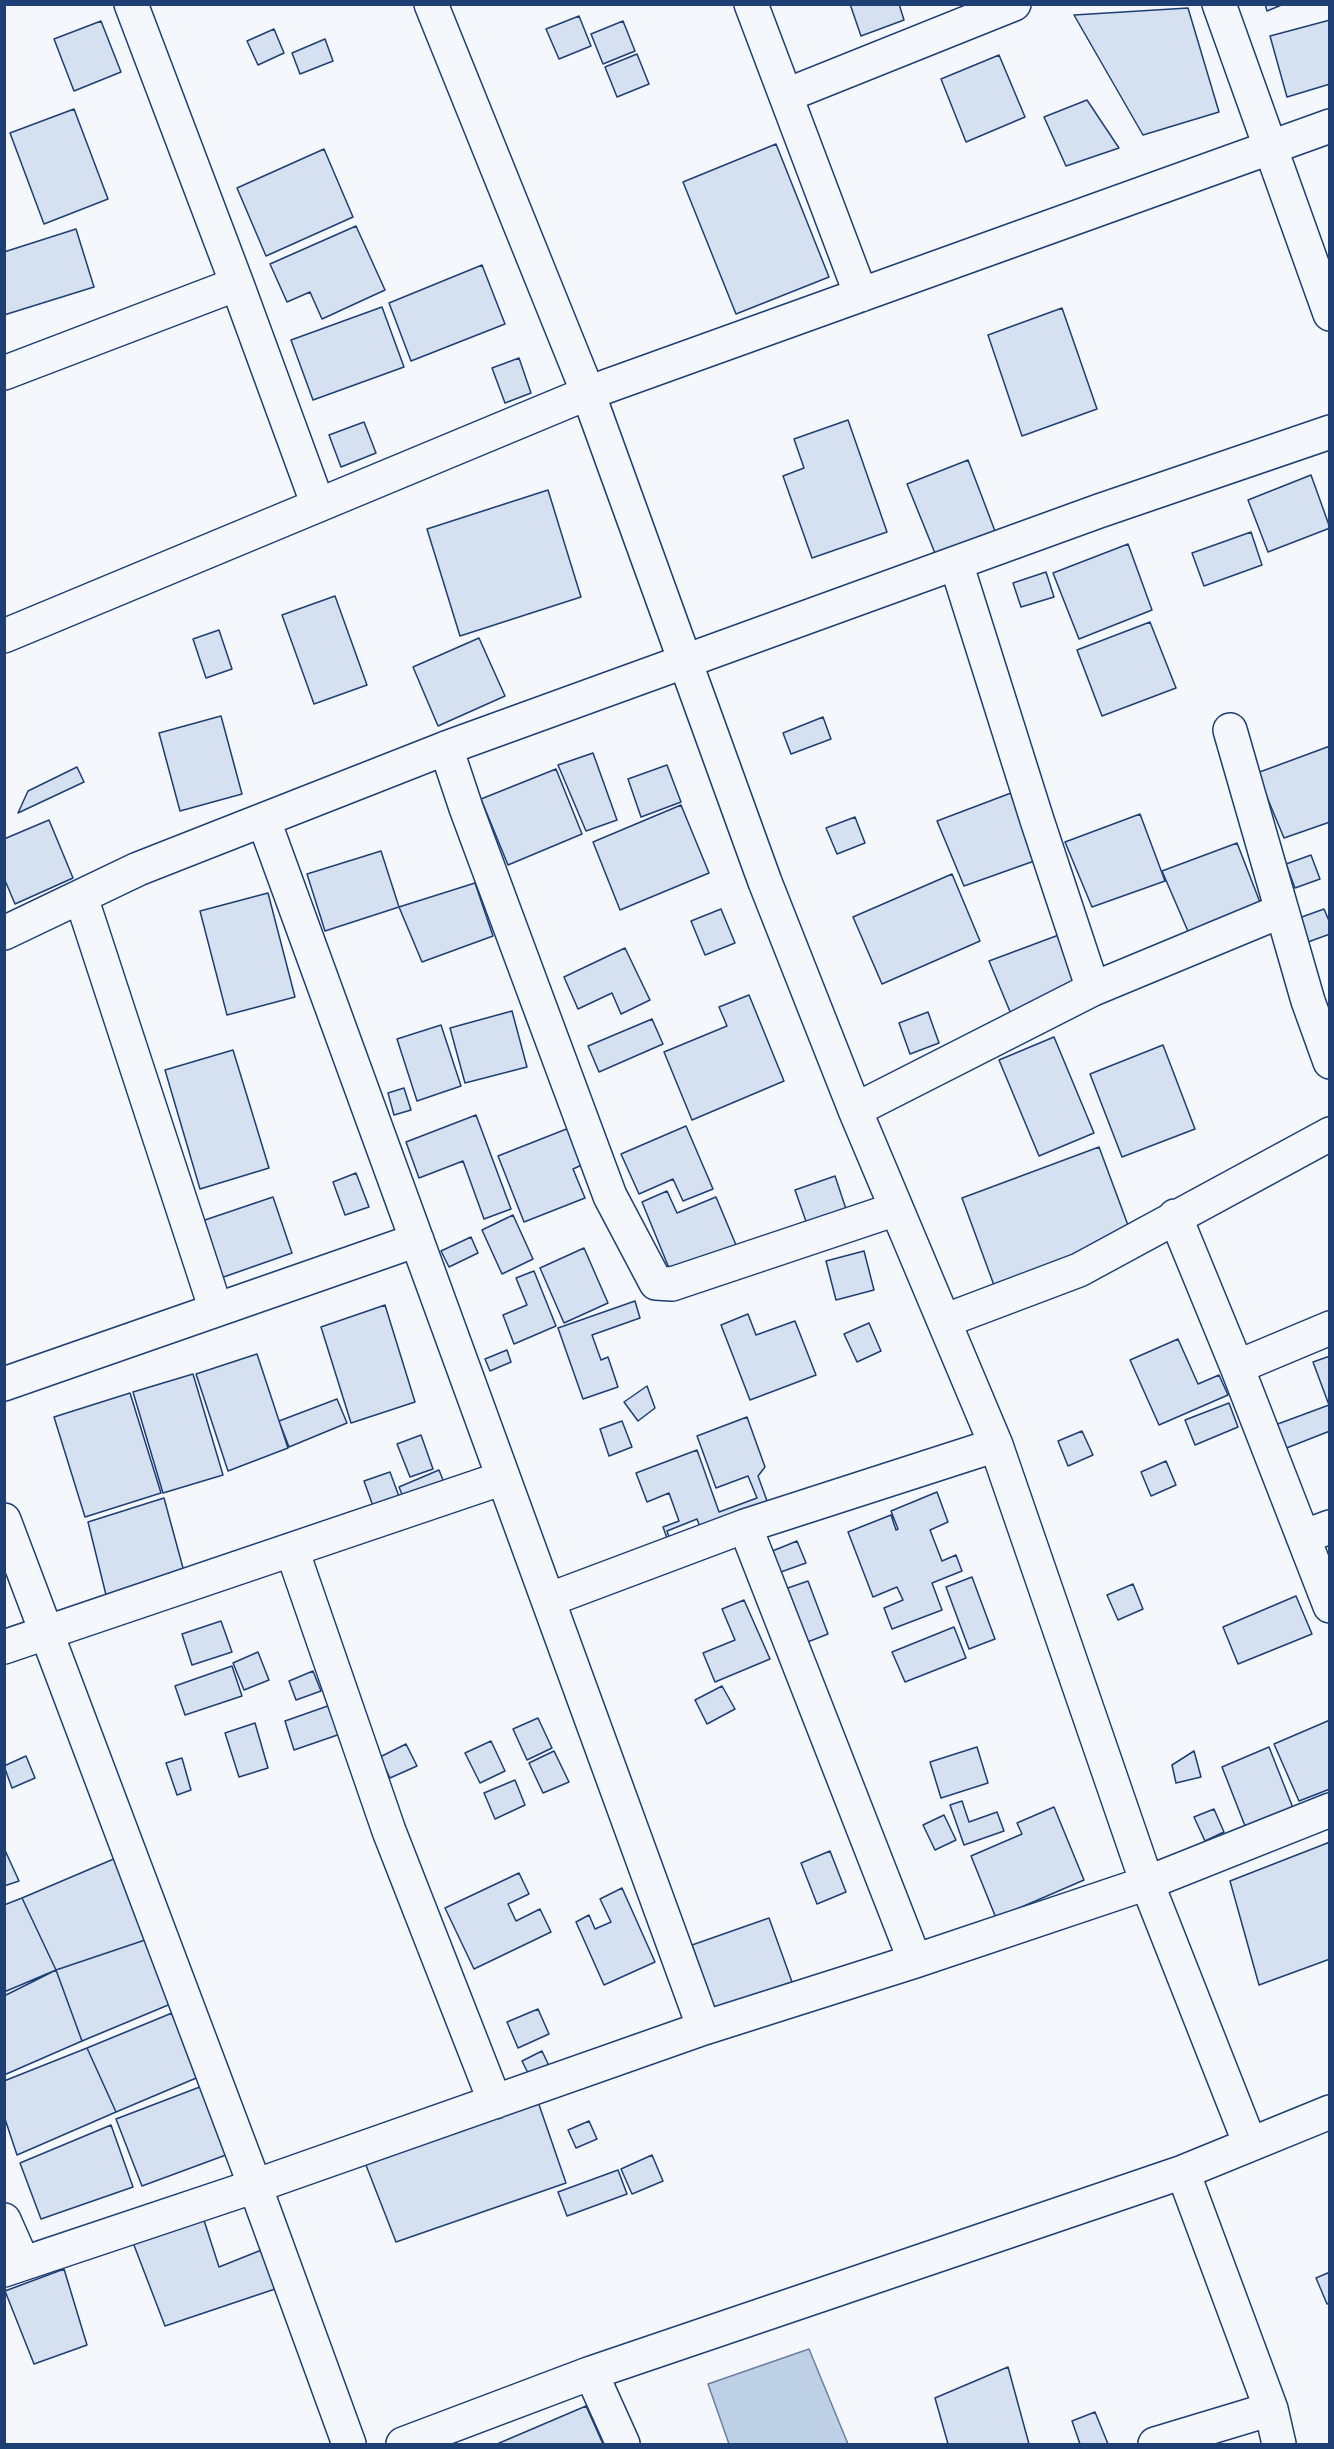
<!DOCTYPE html>
<style>
body{margin:0}
#map{position:relative;width:1334px;height:2449px;overflow:hidden;background:#f4f7fb;font-family:"DejaVu Sans",sans-serif}
canvas{display:block}
.frame{position:absolute;inset:0;border:6px solid #1d3f73;pointer-events:none}
</style>
<div id="map">
<canvas width="1334" height="2449"></canvas>
<div class="frame"></div>
</div>
<script>
const c = document.querySelector('canvas').getContext('2d');
c.lineJoin = 'round';
function fill(path, color) {
  c.fillStyle = color;
  c.fill(path, 'evenodd');
}
function strokePath(path, color, width, dash) {
  c.strokeStyle = color;
  c.lineWidth = width;
  c.lineCap = dash ? 'butt' : 'round';
  c.setLineDash(dash || []);
  c.stroke(path);
}
const water = new Path2D(`
 M809,2349L848,2444H729L708,2384Z`);
const building = new Path2D(`
 M850,4H899L904,20L861,36Z
 M1265,4H1284L1267,11Z
 M1188,8L1219,112L1143,135L1074,15Z
 M579,16L591,46L559,59L546,29Z
 M1330,20V84L1287,97L1270,36Z
 M101,21L121,72L74,91L54,39Z
 M623,21L635,51L603,64L591,34Z
 M274,29L284,53L258,65L247,41Z
 M325,39L333,61L300,74L292,53Z
 M637,54L649,84L617,97L605,67Z
 M999,55L1025,117L966,142L941,79Z
 M1087,100L1119,148L1066,166L1044,117Z
 M74,109L108,199L44,224L10,133Z
 M776,144L829,277L736,314L683,182Z
 M324,149L353,217L266,256L237,188Z
 M356,226L385,290L322,319L310,292L287,302L270,264Z
 M76,229L94,287L4,315V252Z
 M482,265L505,324L411,361L389,303Z
 M382,307L404,367L313,400L291,340Z
 M1062,308L1097,409L1022,436L988,335Z
 M519,358L531,393L505,403L492,368Z
 M848,420L887,532L812,558L783,476L804,468L794,439Z
 M364,422L376,453L341,467L329,435Z
 M968,460L998,539L939,563L907,484Z
 M1311,475L1330,528L1268,552L1248,500Z
 M548,490L581,597L460,636L427,529Z
 M1251,532L1262,565L1204,586L1192,553Z
 M1128,544L1152,610L1079,639L1053,573Z
 M1046,572L1054,597L1021,607L1013,583Z
 M335,596L367,685L314,704L282,615Z
 M1150,622L1176,688L1102,716L1077,650Z
 M219,630L232,669L206,678L193,639Z
 M479,638L505,696L438,726L413,667Z
 M221,716L242,794L180,811L159,733Z
 M823,717L831,739L791,754L783,733Z
 M1330,746V822L1284,838L1257,773Z
 M593,753L617,820L586,831L558,765Z
 M667,765L681,802L641,817L628,779Z
 M77,767L84,782L18,813L28,791Z
 M556,769L582,834L508,865L481,799Z
 M1011,793L1037,860L964,886L937,821Z
 M681,805L709,873L620,910L593,842Z
 M1140,814L1165,881L1092,907L1065,842Z
 M855,817L865,843L837,854L826,828Z
 M49,820L73,878L15,904L4,878V839Z
 M1237,843L1263,910L1190,936L1162,871Z
 M381,851L399,907L325,931L307,874Z
 M1311,855L1320,879L1295,888L1286,864Z
 M952,874L980,941L882,984L853,917Z
 M475,883L493,936L422,962L399,907Z
 M268,893L295,997L227,1015L200,911Z
 M721,909L735,943L705,955L691,921Z
 M1324,909L1330,923V934L1308,942L1299,918Z
 M1064,933L1090,1000L1016,1026L989,961Z
 M625,948L650,1000L621,1014L612,993L578,1009L564,977Z
 M749,995L784,1081L692,1120L664,1052L727,1026L719,1007Z
 M512,1011L527,1067L465,1083L450,1028Z
 M928,1012L939,1043L910,1054L899,1023Z
 M652,1019L663,1044L599,1072L588,1046Z
 M441,1025L461,1086L417,1101L397,1039Z
 M1054,1037L1094,1133L1039,1156L999,1060Z
 M1163,1045L1195,1129L1122,1157L1090,1074Z
 M233,1050L269,1168L200,1189L165,1070Z
 M404,1088L411,1110L394,1115L388,1093Z
 M476,1115L511,1209L484,1219L463,1161L419,1178L406,1142Z
 M686,1126L713,1189L683,1201L673,1179L639,1194L621,1154Z
 M569,1128L584,1164L573,1169L585,1198L524,1222L498,1156Z
 M1099,1147L1132,1236L995,1288L962,1198Z
 M356,1173L369,1207L345,1215L333,1182Z
 M835,1176L848,1215L809,1230L795,1190Z
 M667,1191L677,1213L716,1197L736,1245L671,1273L642,1202Z
 M273,1197L292,1253L218,1279L199,1222Z
 M513,1215L533,1259L502,1274L482,1230Z
 M471,1237L478,1253L449,1267L441,1251Z
 M584,1248L608,1303L564,1323L540,1268Z
 M864,1251L874,1290L836,1300L826,1261Z
 M534,1271L556,1326L514,1344L503,1315L527,1305L516,1278Z
 M635,1301L640,1318L592,1335L601,1360L608,1357L618,1387L583,1399L558,1328Z
 M385,1305L415,1402L351,1423L321,1327Z
 M748,1314L756,1335L795,1321L816,1375L750,1400L721,1325Z
 M869,1323L881,1351L857,1362L844,1334Z
 M1178,1339L1198,1384L1219,1375L1228,1395L1159,1425L1130,1360Z
 M507,1350L511,1362L490,1371L485,1359Z
 M257,1354L288,1448L228,1471L196,1374Z
 M1330,1356V1431L1284,1449L1275,1425L1329,1405L1313,1362Z
 M193,1374L223,1475L163,1493L133,1392Z
 M647,1386L655,1408L638,1421L624,1402Z
 M130,1393L161,1493L85,1517L54,1417Z
 M337,1399L347,1423L289,1447L279,1421Z
 M1229,1403L1238,1427L1195,1445L1185,1420Z
 M747,1417L765,1467L758,1476L771,1512L704,1538L697,1519L667,1531L674,1550L672,1552L663,1527L679,1521L669,1493L647,1502L636,1473L697,1450L719,1512L757,1498L748,1476L716,1488L697,1436Z
 M622,1421L632,1447L609,1456L600,1429Z
 M1082,1431L1093,1455L1068,1466L1058,1441Z
 M421,1435L433,1469L410,1477L397,1444Z
 M1166,1461L1176,1485L1151,1496L1141,1472Z
 M439,1470L447,1490L407,1507L399,1487Z
 M390,1472L404,1510L378,1520L364,1481Z
 M937,1492L948,1522L930,1530L942,1561L956,1555L962,1571L932,1583L942,1610L892,1629L884,1608L903,1600L897,1587L873,1597L848,1532L891,1515L896,1530L898,1529L891,1511Z
 M164,1498L186,1579L108,1603L88,1522Z
 M797,1541L806,1563L778,1573L770,1552Z
 M972,1577L995,1639L969,1649L946,1587Z
 M808,1581L828,1634L805,1643L785,1589Z
 M1133,1584L1143,1609L1118,1620L1107,1595Z
 M1296,1596L1312,1634L1238,1664L1223,1627Z
 M744,1600L770,1659L715,1682L703,1653L735,1640L722,1609Z
 M221,1621L232,1652L192,1665L182,1634Z
 M954,1627L966,1658L905,1682L892,1652Z
 M258,1652L269,1680L244,1690L233,1663Z
 M232,1666L242,1696L185,1715L175,1686Z
 M313,1671L321,1691L296,1700L289,1681Z
 M722,1686L735,1709L707,1724L695,1700Z
 M342,1701L352,1730L294,1750L285,1721Z
 M538,1718L552,1748L527,1760L513,1729Z
 M1330,1720V1789L1299,1801L1274,1744Z
 M255,1723L268,1768L239,1777L225,1733Z
 M491,1741L505,1771L480,1783L465,1753Z
 M406,1744L417,1766L390,1778L380,1757Z
 M977,1747L988,1783L941,1798L930,1762Z
 M1269,1747L1295,1813L1247,1831L1222,1767Z
 M554,1751L569,1782L543,1793L529,1763Z
 M1194,1751L1201,1777L1176,1783L1172,1765Z
 M26,1756L35,1778L12,1788L4,1766Z
 M182,1758L191,1790L177,1795L166,1763Z
 M515,1780L525,1805L495,1819L484,1793Z
 M962,1801L969,1822L997,1812L1004,1831L964,1845L950,1805Z
 M1054,1807L1084,1880L996,1918L971,1856L1022,1834L1017,1823Z
 M1214,1809L1224,1832L1205,1841L1194,1817Z
 M944,1815L956,1840L935,1850L923,1825Z
 M1330,1842V1959L1259,1985L1230,1881Z
 M4,1848L19,1881L4,1886Z
 M830,1851L846,1892L817,1904L801,1863Z
 M116,1858L151,1938L56,1970L22,1898Z
 M519,1873L529,1894L508,1904L516,1921L540,1909L551,1932L474,1969L445,1908Z
 M622,1888L655,1962L604,1985L576,1922L589,1915L595,1929L611,1922L600,1899Z
 M22,1898L56,1970L4,1992V1905Z
 M769,1918L792,1982L714,2009L692,1945Z
 M151,1938L173,2003L82,2041L56,1970Z
 M56,1970L82,2041L4,2075V1996Z
 M538,2009L549,2034L518,2048L507,2022Z
 M172,2013L201,2076L116,2112L87,2048Z
 M87,2048L116,2112L17,2155L4,2116V2081Z
 M542,2051L550,2068L530,2077L522,2061Z
 M205,2085L234,2152L142,2186L116,2119Z
 M536,2096L566,2183L396,2242L362,2155Z
 M589,2121L597,2139L576,2148L568,2130Z
 M111,2125L133,2187L41,2219L20,2163Z
 M652,2155L663,2181L632,2194L621,2169Z
 M618,2170L627,2194L567,2216L558,2192Z
 M201,2211L219,2267L269,2247L281,2287L165,2326L132,2240Z
 M64,2269L87,2345L34,2364L5,2291Z
 M1330,2272V2303L1327,2304L1316,2278Z
 M1008,2367L1029,2444H948L935,2398Z
 M586,2406L603,2444H497Z
 M1095,2412L1108,2444H1080L1072,2421Z`);
const minor = new Path2D(`
 M131,4L237,284L318,505
 M431,4L588,393L765,882L855,1110L996,1445L1147,1883L1250,2144
 M751,4L861,295
 M1219,4L1330,314
 M787,95L1014,4
 M4,373L237,284
 M956,563L1037,820L1093,989
 M4,636L588,393L1330,126
 M1230,730L1308,1001L1330,1062
 M446,748L466,808L610,1196L656,1283L672,1284L896,1209
 M264,821L704,2028
 M81,897L216,1310
 M4,933L138,869L446,748L1099,511L1330,432
 M855,1110L1093,989L1281,911
 M1175,1216L1237,1367L1330,1606
 M944,1321L1079,1270L1330,1134
 M1237,1367L1330,1328
 M4,1384L417,1240
 M4,1520L255,2186L349,2444
 M745,1526L996,1445
 M1303,1537L1330,1527
 M292,1550L389,1831L495,2102
 M548,1600L745,1526L915,1961
 M4,1647L503,1478
 M1183,2172L1271,2409L1279,2444
 M4,2220L23,2263
 M4,2270L255,2186L704,2028L915,1961L1147,1883L1330,1810
 M591,2373L623,2444
 M403,2444L591,2373L1183,2172L1330,2112
 M1155,2444L1271,2409`);
fill(water, '#bed0e5');
strokePath(water, '#687fa3', 1.5);
fill(building, '#d5e0f0');
strokePath(building, '#1d3f73', 1.5);
strokePath(minor, '#1d3f73', 36);
strokePath(minor, '#f4f7fb', 33);
</script>
